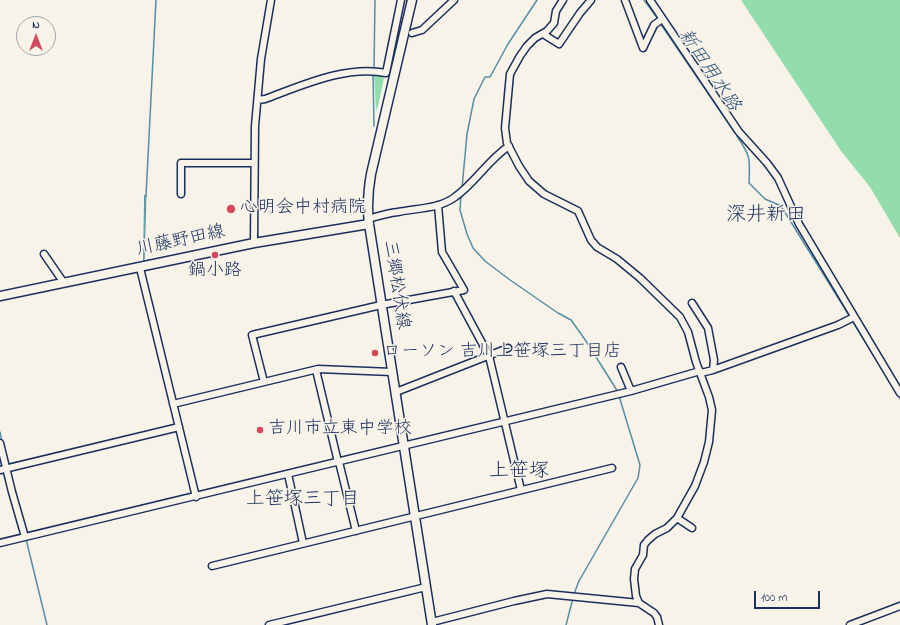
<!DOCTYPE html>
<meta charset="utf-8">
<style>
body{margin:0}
#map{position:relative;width:900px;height:625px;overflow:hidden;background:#f7f3e8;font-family:"Indie Flower",sans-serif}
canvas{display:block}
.north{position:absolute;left:16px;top:16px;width:40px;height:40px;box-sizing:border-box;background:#f7f3e8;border:1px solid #9fa5b1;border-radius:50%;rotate:0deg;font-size:11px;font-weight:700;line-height:16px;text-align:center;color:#1b2f5e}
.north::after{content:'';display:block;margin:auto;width:14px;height:18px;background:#d1495b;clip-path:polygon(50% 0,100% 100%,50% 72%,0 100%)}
.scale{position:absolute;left:754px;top:591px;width:66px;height:18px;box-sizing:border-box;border:2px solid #1b2f5e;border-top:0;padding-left:5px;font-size:12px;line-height:14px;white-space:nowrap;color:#1b2f5e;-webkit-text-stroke:3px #f7f3e8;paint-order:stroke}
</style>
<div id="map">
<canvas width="900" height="625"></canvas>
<div class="north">N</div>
<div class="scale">100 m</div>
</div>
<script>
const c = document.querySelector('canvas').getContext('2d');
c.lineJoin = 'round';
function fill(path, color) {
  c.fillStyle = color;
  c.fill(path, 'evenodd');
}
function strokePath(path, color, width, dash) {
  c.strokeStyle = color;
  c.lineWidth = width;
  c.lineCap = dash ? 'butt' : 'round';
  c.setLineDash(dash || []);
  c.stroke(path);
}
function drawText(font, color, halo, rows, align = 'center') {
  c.font = font + ' "Indie Flower","Klee One",sans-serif';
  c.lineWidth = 3;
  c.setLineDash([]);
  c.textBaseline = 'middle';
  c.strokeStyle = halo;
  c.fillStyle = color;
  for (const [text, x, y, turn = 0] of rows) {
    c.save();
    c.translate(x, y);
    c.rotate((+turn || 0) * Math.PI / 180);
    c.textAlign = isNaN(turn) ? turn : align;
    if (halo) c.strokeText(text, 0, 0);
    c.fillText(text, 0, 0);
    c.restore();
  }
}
const green = new Path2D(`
 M741,0H900V238L870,187L841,151Z
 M374,74L383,75L382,77L384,78L378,106L376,111Z`);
const water = new Path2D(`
 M145,195H146L144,261L211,248L144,263Z`);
const stream = new Path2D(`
 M644,0L658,19
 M660,23L735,133
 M374,67L375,0
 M373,74L374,126
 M737,136C751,157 750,158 749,183L765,199L781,206L850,317
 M462,188L467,134L474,99L485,77H490L508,44L537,0
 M461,194L460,210L467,234L473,248L485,261L510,280L558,313L571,320L586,341L618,392
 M146,196L156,0
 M853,322L874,356
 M897,393L900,399
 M0,432L2,442
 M26,539L47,625
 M574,594L579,581L638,478L640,465L619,396
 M566,625L573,598`);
const minor = new Path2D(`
 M563,0L556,11L554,23L547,31L535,38L527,46L520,56L510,74L505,128L507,143L519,166L529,181L544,194L578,211L591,240L597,247L617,259L640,278L680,317L688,332L696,362L709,397L712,410L709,442L704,462L695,486L677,518L667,528L655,534L648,540L644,545L643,555L635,569L634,579L636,596L639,603L654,613L657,617L659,625
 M625,0L643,48L654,25L662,19
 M650,0L739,132L767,163L778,178L799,224L900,393
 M412,33L422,30L454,0
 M543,34L559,44L580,13L591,0
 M258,100L265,99C303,85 346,65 386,73L401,0
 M181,194V163H254
 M368,219C378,216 388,213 398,212C417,208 439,209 455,197C475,183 488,160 509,146
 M254,243L255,126L261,59L271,0
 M44,254L64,283
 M140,268L196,497
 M454,291L489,356L521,490
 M692,303L708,328L714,360L713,370
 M621,367L631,391
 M316,370L338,462
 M701,373L713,370L838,325L854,317
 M264,382L252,335L381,305L464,290L442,252L438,205
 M396,392L508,348
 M173,404L318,369L392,372
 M0,443L12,492L25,537
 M339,462L356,531
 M0,470L179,427
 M288,474L303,543
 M677,518L692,528
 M0,543L631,391L700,371
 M212,566L612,468
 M432,622L514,601L547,594L639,603
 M269,625L426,587
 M850,625L900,606`);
const major = new Path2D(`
 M412,0L371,174C368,191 367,207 369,224L432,625
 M0,296L254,243L369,224`);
const markers = [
 [231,209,5,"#d1495b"],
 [215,255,4,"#d1495b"],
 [375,353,4,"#d1495b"],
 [260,430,4,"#d1495b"]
];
const poiNames = [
 ["心明会中村病院",240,209],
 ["鍋小路",215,272,"center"],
 ["ローソン 吉川上笹塚三丁目店",383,353],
 ["吉川市立東中学校",268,430]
];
const streetNames = [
 ["川藤野田線",181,242,-12],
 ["三郷松伏線",395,285,81]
];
const waterNames = [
 ["新田用水路",708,71,56]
];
const neighbourhoodNames = [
 ["上笹塚三丁目",303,501]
];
const quarterNames = [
 ["深井新田",766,217],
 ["上笹塚",519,473]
];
fill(green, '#93dcab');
fill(water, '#7ccdd5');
strokePath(water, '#558ea5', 1);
strokePath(stream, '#558ea5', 1.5);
strokePath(minor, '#1b2f5e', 9);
strokePath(major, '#1b2f5e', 11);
strokePath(minor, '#f7f3e8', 6);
strokePath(major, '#f7f3e8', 8);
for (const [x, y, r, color] of markers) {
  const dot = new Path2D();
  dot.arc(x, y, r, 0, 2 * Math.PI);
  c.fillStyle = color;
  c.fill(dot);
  strokePath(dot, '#f7f3e8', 1.5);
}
drawText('18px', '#1b2f5e', '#f7f3e8', poiNames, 'left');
drawText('18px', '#1b2f5e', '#f7f3e8', streetNames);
drawText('italic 19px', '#33567c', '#f7f3e8', waterNames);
drawText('19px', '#1b2f5e', '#f7f3e8', neighbourhoodNames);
drawText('20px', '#1b2f5e', '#f7f3e8', quarterNames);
</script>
